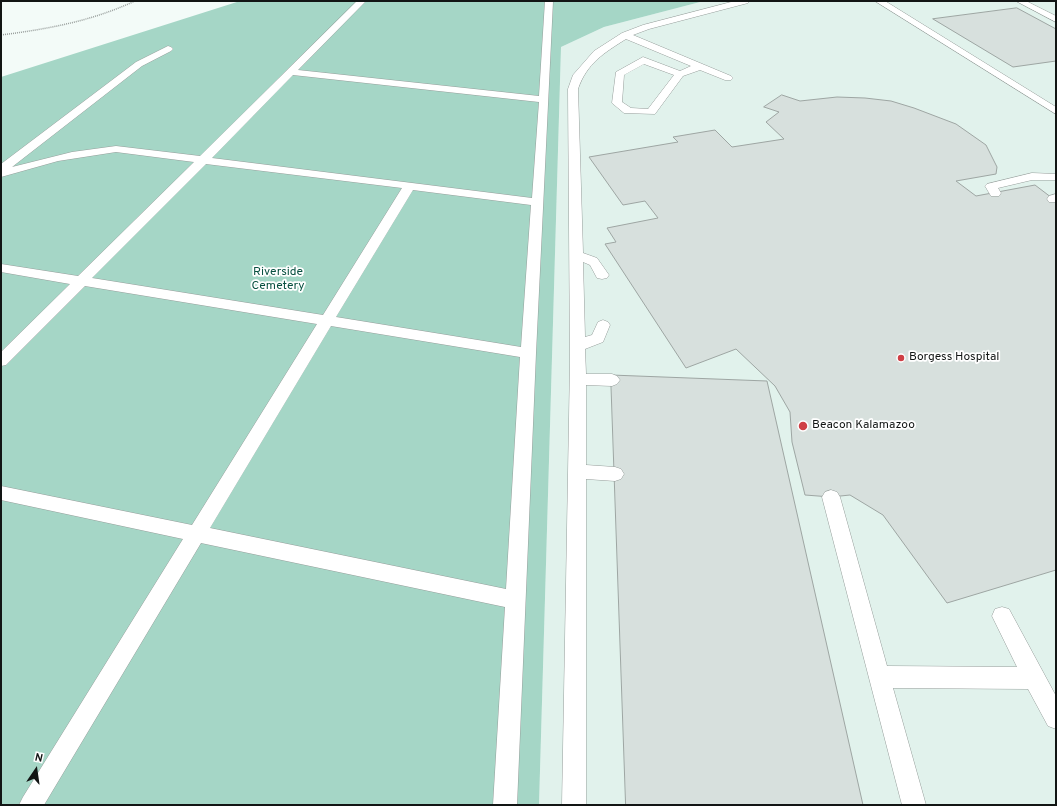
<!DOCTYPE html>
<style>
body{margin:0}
#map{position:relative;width:1057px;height:806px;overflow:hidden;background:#f3fbf8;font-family:Overpass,sans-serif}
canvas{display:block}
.frame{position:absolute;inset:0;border:2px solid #121514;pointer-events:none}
.north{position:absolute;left:16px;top:750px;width:40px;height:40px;-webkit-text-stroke:3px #fff;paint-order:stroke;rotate:13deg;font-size:11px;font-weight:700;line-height:16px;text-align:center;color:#121514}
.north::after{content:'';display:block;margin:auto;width:14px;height:18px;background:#121514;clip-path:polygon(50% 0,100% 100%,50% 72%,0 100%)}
</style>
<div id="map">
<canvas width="1057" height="806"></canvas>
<div class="frame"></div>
<div class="north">N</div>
</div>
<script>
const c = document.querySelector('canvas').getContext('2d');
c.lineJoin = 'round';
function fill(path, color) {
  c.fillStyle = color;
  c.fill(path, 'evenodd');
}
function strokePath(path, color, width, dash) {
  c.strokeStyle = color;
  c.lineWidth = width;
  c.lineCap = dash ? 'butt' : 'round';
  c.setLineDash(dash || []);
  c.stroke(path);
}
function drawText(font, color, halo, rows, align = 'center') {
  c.font = font + ' Overpass,sans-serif';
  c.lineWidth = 3.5;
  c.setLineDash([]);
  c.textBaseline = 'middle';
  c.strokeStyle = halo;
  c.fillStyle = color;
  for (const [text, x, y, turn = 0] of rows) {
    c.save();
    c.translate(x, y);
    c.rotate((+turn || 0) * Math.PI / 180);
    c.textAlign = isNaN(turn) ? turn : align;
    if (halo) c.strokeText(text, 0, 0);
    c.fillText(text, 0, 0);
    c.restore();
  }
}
const built = new Path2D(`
 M704,1H1056V805H539L561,47L604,27Z`);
const green = new Path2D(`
 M240,1H704L604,27L561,47L539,805H1V77Z`);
const building = new Path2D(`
 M1017,8L1056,29V61L1013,67L933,19Z
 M782,95L800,101L837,97L865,98L891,101L914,108L956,124L986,145L997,167L996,174L956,181L976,196L1035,185L1056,201V570L947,603L883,515L850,495L831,497L805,495L792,442L790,412L775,386L736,349L686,368L605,244L616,242L607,228L658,218L645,201L623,205L589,157L678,142L673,137L715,130L732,147L784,139L766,122L779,112L764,107Z
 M611,375L767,381L863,805H626Z`);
const path = new Path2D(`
 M1,35C48,29 92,21 135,1`);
const service = new Path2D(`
 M357,1H366L298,70L539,96L545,1H553L536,353L517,805H493L505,607L201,543L44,805H19L23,797L183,539L1,500V486L192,525L317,324L85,286L6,365L1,366V352L70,284L1,272V264L78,276L194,162L116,152L58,161L1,177V164L136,62L168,46L171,47L173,49L171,51L142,66L12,167L72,152L116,146L200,156ZM293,75L539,102L532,198L212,158ZM206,164L402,188L323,315L92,278ZM413,190L531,205L521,347L336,317ZM331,326L520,357L506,589L210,528Z
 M735,1H749L748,3L649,29L633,35L731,76L733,78L731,80H725L700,70L683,76L655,114L624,113L612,103L616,72L643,57L680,71L691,66L626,39C604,53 587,63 578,89L583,253L597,258L609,275L607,278L602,279L597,278L590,265L583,262L585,337L592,335L598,322L603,320L608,322L610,325L603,342L585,349L586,374H612L617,376L620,380L617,384L612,386L586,385V465L615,467L621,469L624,474L621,479L615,481L586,479V805H562L570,363L568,89L573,75L594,51L622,33L643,25ZM644,64L674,75L648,109L631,108L622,102L624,75Z
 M875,1H885L1056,107V114Z
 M1016,1H1026L1056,16V22Z
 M1032,173L1056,174V180H1032L998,188L1001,193L999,196H991L985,186L987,184Z
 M1056,194V202H1049L1047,199L1049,196Z
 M831,490L837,492L840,497L887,666L1017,667L992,616L995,609L1002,607L1009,609L1056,696V729L1048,726L1028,689L893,688L926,805H902L822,497L825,492Z`);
const markers = [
 [901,358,4,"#cf3f45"],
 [803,426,5,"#cf3f45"]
];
const parkNames = [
 ["Riverside",278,273],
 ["Cemetery",278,287]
];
const poiNames = [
 ["Borgess Hospital",909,358],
 ["Beacon Kalamazoo",812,426]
];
fill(built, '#e1f2ec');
fill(green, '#a5d6c6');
fill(building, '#d7e0dd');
strokePath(building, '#9ea6a3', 1);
strokePath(service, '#979f9c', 1);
strokePath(path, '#999f9d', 1.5, [1, 1]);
fill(service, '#fff');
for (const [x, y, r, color] of markers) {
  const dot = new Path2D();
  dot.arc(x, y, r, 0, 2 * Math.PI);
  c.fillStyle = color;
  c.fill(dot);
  strokePath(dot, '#fff', 1.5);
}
drawText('12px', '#085040', '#fff', parkNames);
drawText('12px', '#121514', '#fff', poiNames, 'left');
</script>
